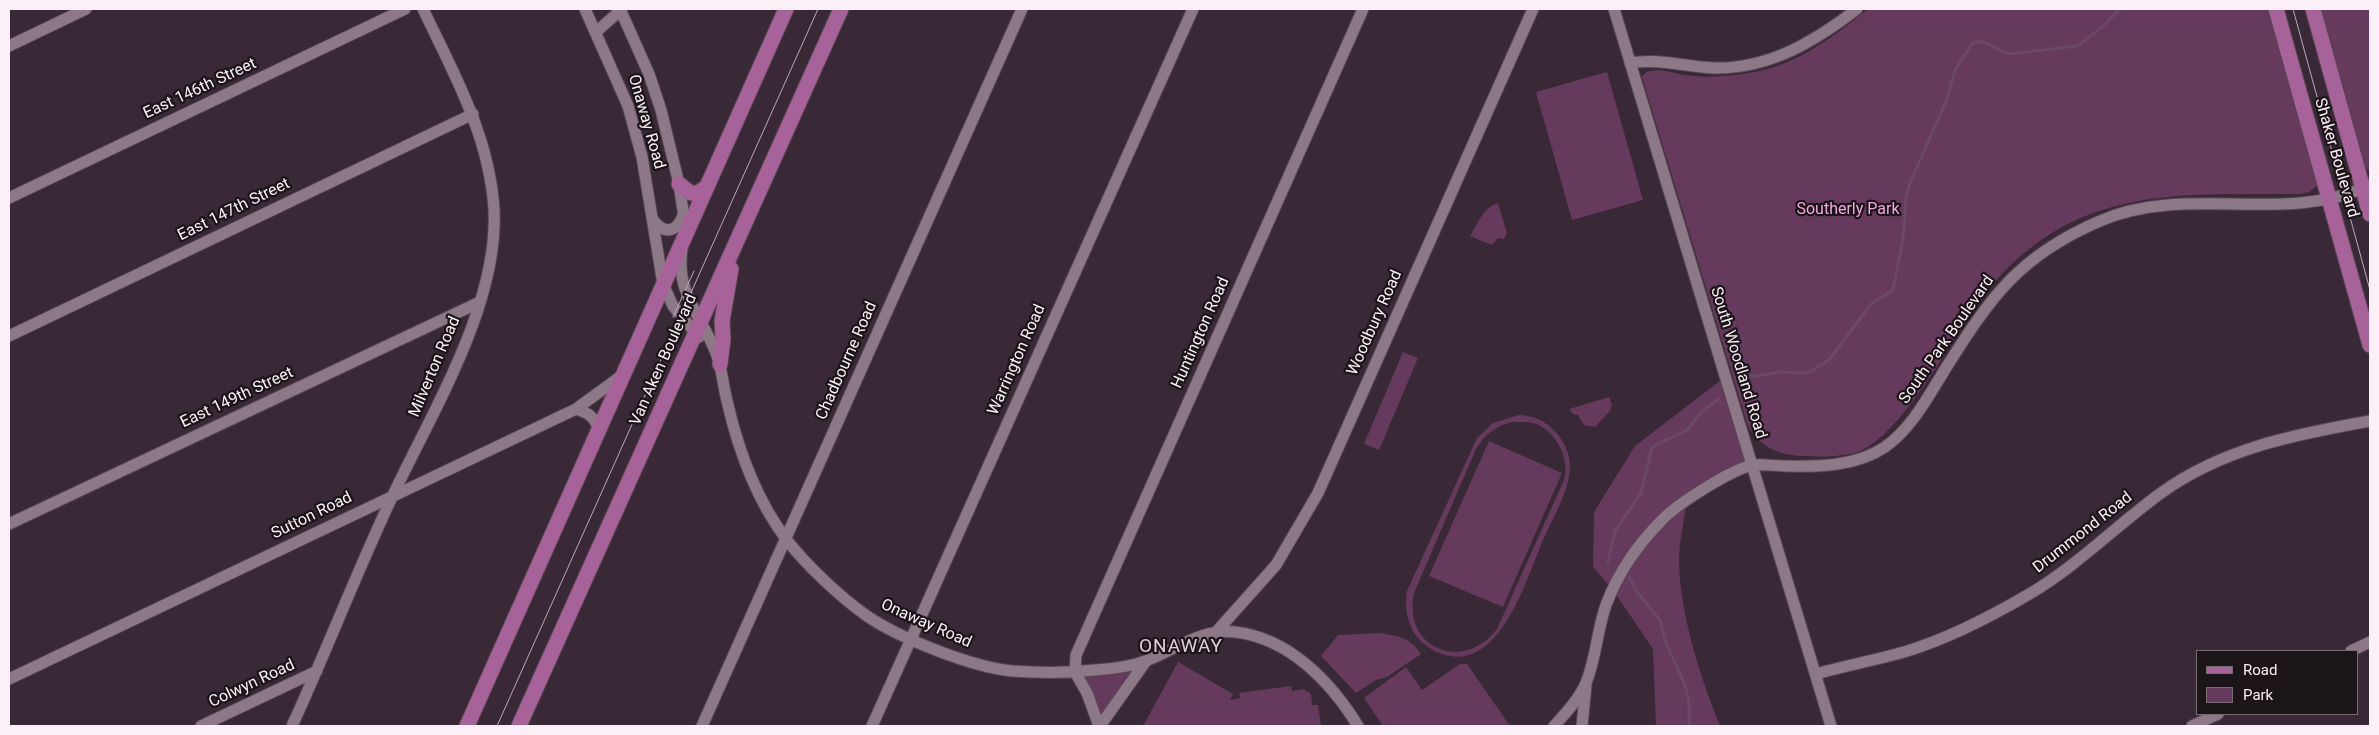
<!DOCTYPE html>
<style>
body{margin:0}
#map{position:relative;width:2379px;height:735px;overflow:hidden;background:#392835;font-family:Roboto,sans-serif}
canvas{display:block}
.frame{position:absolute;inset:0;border:10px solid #fbf0f8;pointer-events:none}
.legend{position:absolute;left:2196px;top:650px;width:162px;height:65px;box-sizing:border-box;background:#1b1419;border:1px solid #756c72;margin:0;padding:6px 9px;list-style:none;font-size:15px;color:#fbf0f8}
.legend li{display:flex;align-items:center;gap:10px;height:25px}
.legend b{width:25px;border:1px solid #756c72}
</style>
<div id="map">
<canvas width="2379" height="735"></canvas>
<div class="frame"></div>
<ul class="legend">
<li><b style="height:6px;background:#a76399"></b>Road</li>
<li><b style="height:14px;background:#663a5d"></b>Park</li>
</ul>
</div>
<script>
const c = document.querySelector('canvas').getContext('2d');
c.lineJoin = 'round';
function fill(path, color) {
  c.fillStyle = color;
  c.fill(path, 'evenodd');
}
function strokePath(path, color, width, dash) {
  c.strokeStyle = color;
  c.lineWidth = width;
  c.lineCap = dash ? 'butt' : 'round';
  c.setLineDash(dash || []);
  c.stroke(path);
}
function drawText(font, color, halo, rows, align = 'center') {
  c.font = font + ' Roboto,sans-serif';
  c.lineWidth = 4.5;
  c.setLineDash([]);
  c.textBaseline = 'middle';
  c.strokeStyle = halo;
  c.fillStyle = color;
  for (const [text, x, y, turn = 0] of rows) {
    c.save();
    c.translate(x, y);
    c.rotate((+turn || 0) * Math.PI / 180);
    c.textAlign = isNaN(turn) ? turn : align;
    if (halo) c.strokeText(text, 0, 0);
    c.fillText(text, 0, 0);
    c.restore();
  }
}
const green = new Path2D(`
 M1868,9H2270L2318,185L2309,192L2299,194C2221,195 2141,188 2070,223C2043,236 2018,256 1998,278C1959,321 1910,429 1860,451C1844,457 1821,457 1804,456C1780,456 1760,447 1748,426L1642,77C1645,73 1647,71 1651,71C1662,68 1675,74 1686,75C1698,77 1712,77 1724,76C1788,72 1820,47 1868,9Z
 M2319,9H2370V171L2365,168Z
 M1607,72L1643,200L1572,220L1536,92Z
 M1498,203L1507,233L1504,239L1498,238L1492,245L1470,236C1478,224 1483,207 1498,203Z
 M1403,352L1418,358L1379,450L1364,444Z
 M1725,377L1752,465L1688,498C1685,513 1682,528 1680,544C1674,597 1700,677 1720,726H1656L1653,649L1613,590L1593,567L1594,512L1635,446Z
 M1609,397L1612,405L1610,411L1595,427L1584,425L1578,415L1573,414L1569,409Z
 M1519,415C1546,415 1570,440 1570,467C1569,493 1551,521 1541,545C1526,581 1501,665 1450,656C1439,654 1431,650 1423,643C1408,630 1404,610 1407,591L1477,438L1493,423ZM1512,422C1521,422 1531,421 1539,425C1558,435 1570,460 1564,480L1497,629C1462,674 1402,647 1414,593L1476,449C1485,435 1495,426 1512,422Z
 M1489,441L1562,473L1503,607L1429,576Z
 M1380,633C1398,636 1411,638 1421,654L1387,677L1376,680L1356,693L1321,656L1338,635Z
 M1146,661L1100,726L1075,672Z
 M1178,662L1233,694L1230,700L1240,698L1239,693L1291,686L1292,691L1304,689L1311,694L1312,705H1318L1321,726H1143Z
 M1460,664H1467L1510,726H1383L1364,698L1406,667L1422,690Z`);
const stream = new Path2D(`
 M1748,377L1780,372L1808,373L1829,360L1871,304L1893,290L1903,239L1906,197L1910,183L1947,99L1955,70L1973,43L1981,41L2009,54L2077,46L2101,28L2120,9
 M1608,562L1615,531L1641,493L1652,447L1687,430L1702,412L1718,399
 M1629,577L1637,592L1660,620L1666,643L1685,685L1689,703V726`);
const minor = new Path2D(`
 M585,9L628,106L642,157L663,284L673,306L699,337
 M620,9L649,74L661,110L679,184L685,224V233
 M1614,9L1831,726
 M596,32L622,9
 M9,46L86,9
 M1630,63C1660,58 1686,67 1714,68C1770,69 1815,41 1857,9
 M9,198L405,9
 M654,221C666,236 678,231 684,213
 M682,249C675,293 702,316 716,353C722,368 723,385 727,401C738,449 756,499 786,539C807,566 839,596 867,616C901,639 972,667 1012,671C1039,673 1069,673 1095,670C1112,669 1133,666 1148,660C1176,649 1203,628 1235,632C1289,638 1331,682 1358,726
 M9,336L473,114
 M576,409C589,413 595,417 599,431
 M9,524L480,302
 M1217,631L1276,565L1318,493L1533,9
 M2351,651L2370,642
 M1075,672L1076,655L1363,9
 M1075,672L1087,693L1099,726
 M1816,674C1845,666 1875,660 1904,652C1948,639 1992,616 2031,593C2078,565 2117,525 2161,493C2223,448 2297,434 2370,421
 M9,679L576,409L624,374
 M201,726L317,671
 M292,726C327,650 357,571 393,495C433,410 499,304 494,209C489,135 454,74 423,9
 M702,726L1022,9
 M872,726L1193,9
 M1100,726L1146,661
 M1554,726C1565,714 1579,699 1586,683C1596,659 1597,630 1606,605C1618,573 1638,544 1662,520C1677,504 1733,468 1754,465C1764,464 1776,466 1786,466C1819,467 1857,466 1885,447C1911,429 1928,397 1944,371C1990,298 2018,256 2100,221C2186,183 2285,226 2370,185
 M1582,726L1586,685
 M2192,726L2218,714`);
const major = new Path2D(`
 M2276,9L2370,345
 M2313,9L2370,214
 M679,184L689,192L696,194L707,187
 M720,364L723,339L722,321L731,269
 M467,726L786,9
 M519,726L841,9`);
const tram = new Path2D(`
 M2293,9L2370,290
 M673,317L694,271
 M497,726L818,9`);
const streetNames = [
 ["East 146th Street",200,89,-25],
 ["Onaway Road",646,122,74],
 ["Shaker Boulevard",2336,158,74],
 ["East 147th Street",234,210,-26],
 ["Woodbury Road",1375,323,-66],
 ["Huntington Road",1201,333,-66],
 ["South Park Boulevard",1947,340,-55],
 ["Van Aken Boulevard",664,360,-66],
 ["Warrington Road",1017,360,-66],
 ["Chadbourne Road",847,361,-66],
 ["South Woodland Road",1738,363,73],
 ["Milverton Road",435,367,-67],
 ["East 149th Street",237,398,-25],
 ["Sutton Road",312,516,-26],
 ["Drummond Road",2083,533,-38],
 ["Onaway Road",926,624,24],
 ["Colwyn Road",252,684,-25]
];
const parkNames = [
 ["Southerly Park",1848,210]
];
const quarterNames = [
 ["ONAWAY",1181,647]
];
fill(green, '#663a5d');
strokePath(stream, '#6b4865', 3);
strokePath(minor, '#554651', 13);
strokePath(major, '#554651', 17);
strokePath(minor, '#8d7887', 11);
strokePath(major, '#a76399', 15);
strokePath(tram, '#b9acb6', 1);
drawText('16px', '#fbf0f8', '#1b1419', streetNames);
drawText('16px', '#f5a6e2', '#1b1419', parkNames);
c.letterSpacing = '1px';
drawText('19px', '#e2cbdc', '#1b1419', quarterNames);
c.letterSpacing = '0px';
</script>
